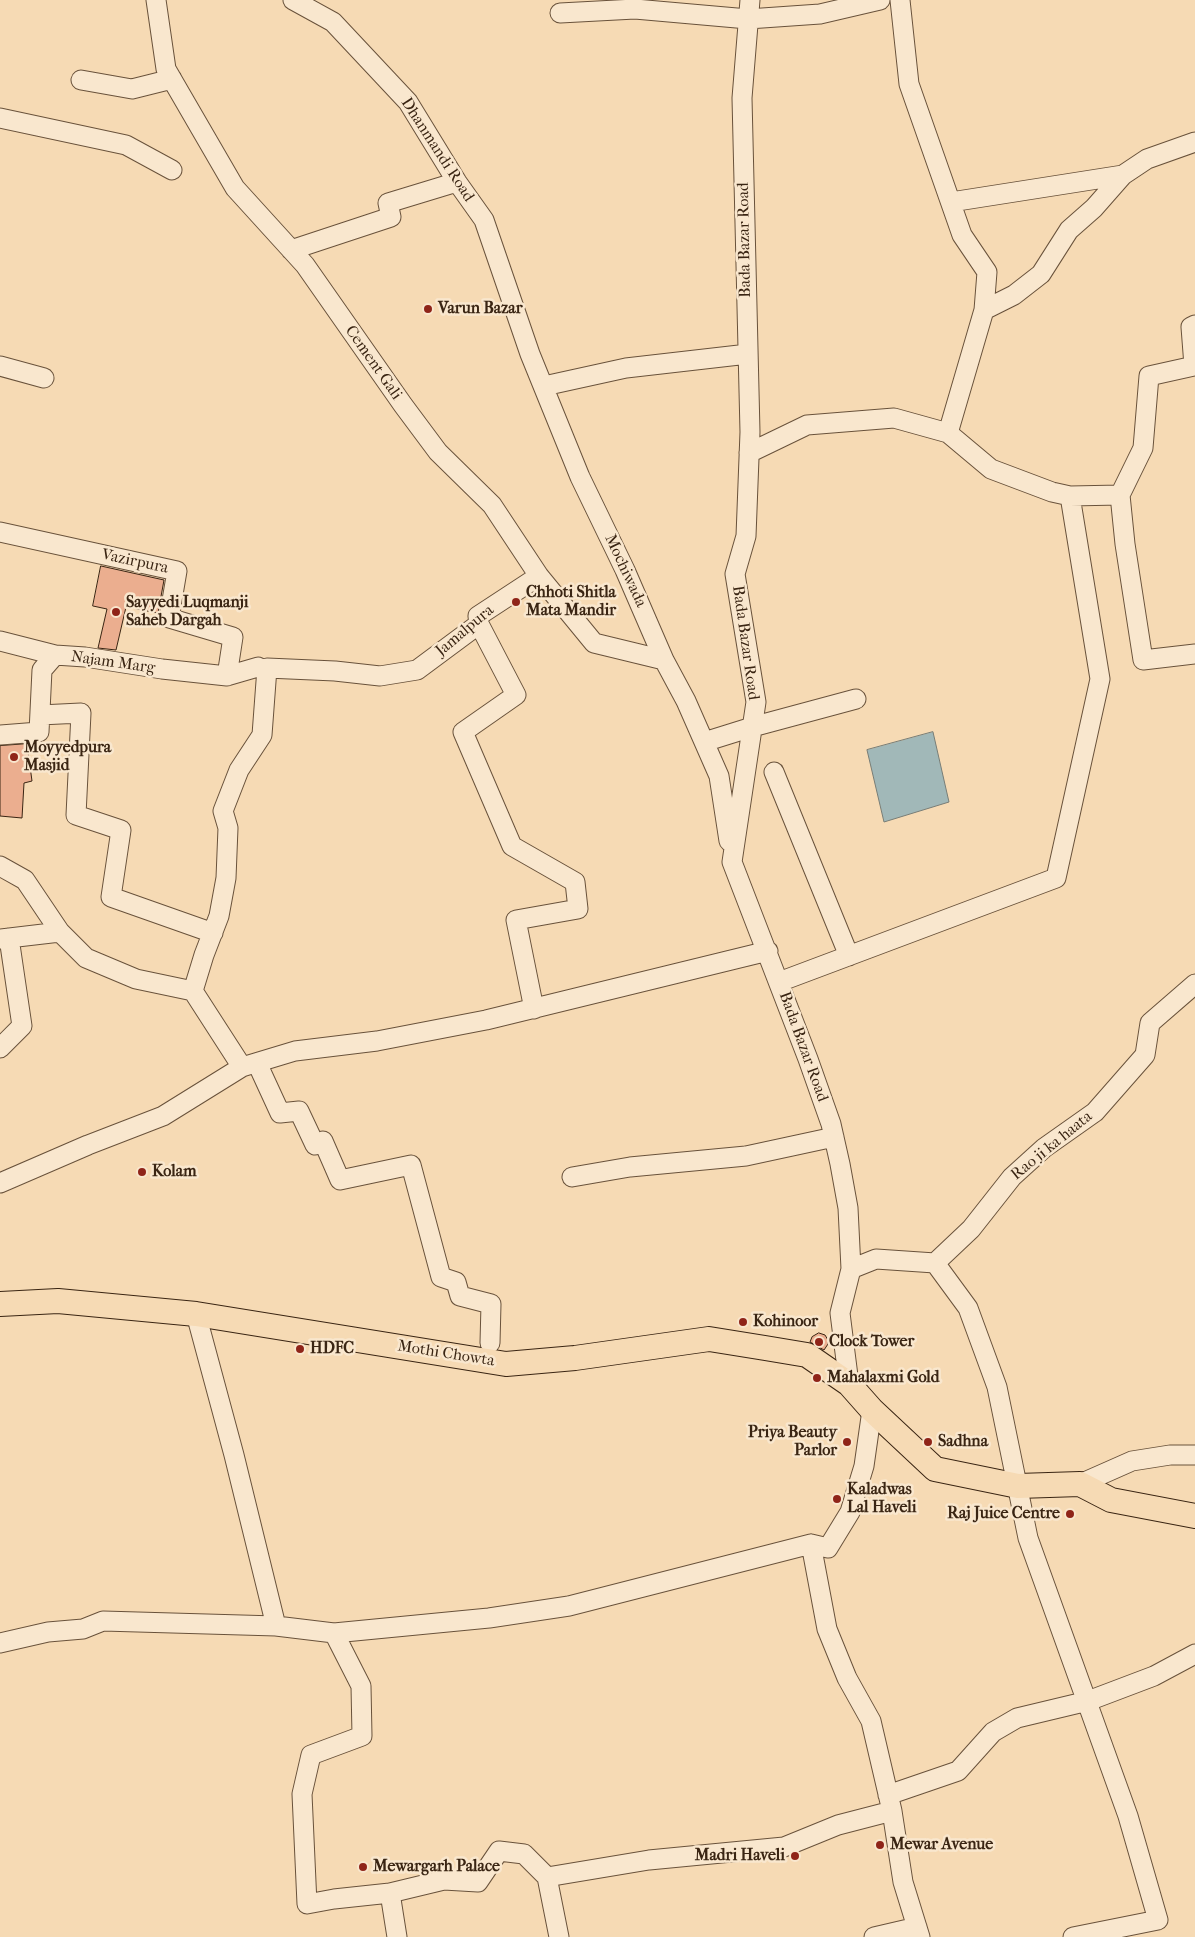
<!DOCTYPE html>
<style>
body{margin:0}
canvas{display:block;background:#f6dab4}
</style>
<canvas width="1195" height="1937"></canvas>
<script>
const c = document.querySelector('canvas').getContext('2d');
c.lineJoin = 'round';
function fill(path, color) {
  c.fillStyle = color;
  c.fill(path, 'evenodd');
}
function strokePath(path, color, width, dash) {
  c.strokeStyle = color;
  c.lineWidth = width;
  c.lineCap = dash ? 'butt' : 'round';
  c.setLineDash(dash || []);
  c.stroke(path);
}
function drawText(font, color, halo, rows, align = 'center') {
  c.font = font + ' "IM FELL French Canon",serif';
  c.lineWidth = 5;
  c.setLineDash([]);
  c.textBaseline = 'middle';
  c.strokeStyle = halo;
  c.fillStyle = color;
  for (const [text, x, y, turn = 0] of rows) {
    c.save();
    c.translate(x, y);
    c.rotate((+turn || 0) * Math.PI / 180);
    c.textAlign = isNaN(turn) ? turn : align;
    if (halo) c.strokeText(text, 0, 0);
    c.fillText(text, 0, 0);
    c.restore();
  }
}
const water = new Path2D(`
 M933,732L949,802L884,822L867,750Z`);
const building = new Path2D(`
 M101,566L164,580L158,613L126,607L116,650L98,648L107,609L93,606Z
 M27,744L32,781L24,783L22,818L0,816V746Z
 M819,1333L825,1335L828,1340V1344L824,1350L810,1342L812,1337Z`);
const minor = new Path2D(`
 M156,0L166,69L235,188L305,265L403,405L438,452L492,505L539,576L594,643L664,660
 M293,0L333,22L408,102L457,182L484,220L530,354L580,477L625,570L664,660L686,701L719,776L729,841
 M750,0L742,98L750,432L746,536L735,574L756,702L732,862L808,1059L831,1124L840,1164L848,1208L851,1269L840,1313L849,1384
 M900,0L909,84L962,235L987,272L984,310L948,433
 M560,13L635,9L748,19L820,14L880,0
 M81,80L132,89L172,79
 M0,118L126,145L172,170
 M951,202L1123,175
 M291,250L391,217L388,203L457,182
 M984,310L1014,295L1041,274L1069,230L1094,208L1123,175L1147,159L1195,142
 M1195,325L1191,327L1194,366L1149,376L1143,448L1120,495L1125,544L1143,660L1195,654
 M0,366L44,378
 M544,386L626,368L748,354
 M749,453L807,425L894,418L948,433L991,469L1052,492L1070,496L1120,495
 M0,532L177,571L169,618L233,637L227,676
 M479,624L516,695L463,732L512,846L575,882L578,909L516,920L534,1009
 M0,641L55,655L85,657L162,669L227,676L258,667
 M40,715L81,713L76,815L121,830L111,897L213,933
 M0,735L39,732L42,670L55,655
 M704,742L752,727L856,699
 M774,772L849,956
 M0,866L25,880L60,932L86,958L136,979L193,991L242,1067
 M0,939L60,932
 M779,982L1056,878L1100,679L1070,496
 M193,991L204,955L219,916L226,878L228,828L223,811L239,770L262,735L267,668L335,671L380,676L417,670L479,624L478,616L539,576
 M0,1048L22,1026L9,938
 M257,1063L280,1113L299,1111L315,1145L323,1141L340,1180L411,1165L441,1277L456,1282L460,1296L491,1304L490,1343
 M572,1177L630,1167L746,1156L834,1137
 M0,1183L88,1145L163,1116L242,1067L295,1051L377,1041L486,1020L768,951
 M935,1263L968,1308L997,1387L1028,1538L1128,1816L1158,1920L1073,1937
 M851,1269L876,1259L935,1263L971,1229L1012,1177L1044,1148L1095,1112L1145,1055L1150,1023L1195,984
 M196,1314L234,1455L276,1626
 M1080,1484L1132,1461L1170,1455H1195
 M811,1544L827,1629L847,1678L871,1721L892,1811L903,1882L920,1937
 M334,1633L361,1686L362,1736L311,1755L302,1794L307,1904L334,1899L390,1893L444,1880L478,1882L499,1851L524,1854L547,1877L649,1860L784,1847L838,1825L892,1811
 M0,1643L48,1632L83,1629L103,1621L276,1626L334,1633L489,1618L569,1606L811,1544L828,1548L850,1512L864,1466L872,1410
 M888,1795L958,1771L993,1732L1017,1718L1088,1701L1154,1676L1195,1654
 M547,1877L559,1937
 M390,1893L397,1937
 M874,1937L917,1927`);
const major = new Path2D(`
 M0,1304L58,1301L196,1314L506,1364L575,1358L709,1339L765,1348L807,1355L849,1384L872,1410L935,1469L1018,1486L1080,1484L1111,1500L1195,1516`);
const markers = [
 [428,309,5,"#8f2418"],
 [516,602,5,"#8f2418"],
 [116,612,5,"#8f2418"],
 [14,757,5,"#8f2418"],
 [142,1172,5,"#8f2418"],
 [743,1322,5,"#8f2418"],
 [819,1342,5,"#8f2418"],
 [300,1349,5,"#8f2418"],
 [817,1378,5,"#8f2418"],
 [847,1442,5,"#8f2418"],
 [928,1442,5,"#8f2418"],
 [837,1499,5,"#8f2418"],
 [1070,1514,5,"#8f2418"],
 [880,1845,5,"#8f2418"],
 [795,1856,5,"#8f2418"],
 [363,1867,5,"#8f2418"]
];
const streetNames = [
 ["Dhanmandi Road",437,150,57],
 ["Bada Bazar Road",745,240,-91],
 ["Cement Gali",373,363,55],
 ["Vazirpura",135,562,12],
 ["Mochiwada",625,571,65],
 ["Jamalpura",465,631,-40],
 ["Bada Bazar Road",745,643,82],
 ["Najam Marg",113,663,8],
 ["Bada Bazar Road",803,1047,70],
 ["Rao ji ka haata",1052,1146,-39],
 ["Mothi Chowta",446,1354,9]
];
const poiNames = [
 ["Varun Bazar",438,309],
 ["Chhoti Shitla",526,593],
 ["Mata Mandir",526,611],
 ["Sayyedi Luqmanji",126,603],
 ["Saheb Dargah",126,621],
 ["Moyyedpura",24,748],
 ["Masjid",24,766],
 ["Kolam",152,1172],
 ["Kohinoor",753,1322],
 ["Clock Tower",829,1342],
 ["HDFC",310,1349],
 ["Mahalaxmi Gold",827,1378],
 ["Priya Beauty",837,1433,"right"],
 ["Parlor",837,1451,"right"],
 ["Sadhna",938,1442],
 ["Kaladwas",847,1490],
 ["Lal Haveli",847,1508],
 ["Raj Juice Centre",1060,1514,"right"],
 ["Mewar Avenue",890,1845],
 ["Madri Haveli",785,1856,"right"],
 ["Mewargarh Palace",373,1867]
];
fill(water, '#a1b8b8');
strokePath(water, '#787d76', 1);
fill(building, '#ebae8f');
strokePath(building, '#3a2513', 1);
strokePath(minor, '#69523b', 21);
strokePath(major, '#3a2513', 26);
strokePath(minor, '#f9e7ce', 19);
strokePath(major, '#f6dab4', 24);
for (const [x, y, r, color] of markers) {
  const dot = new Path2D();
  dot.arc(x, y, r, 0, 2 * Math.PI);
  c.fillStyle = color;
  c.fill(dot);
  strokePath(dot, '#f9e7ce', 2);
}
drawText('16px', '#3a2513', '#f9e7ce', streetNames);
drawText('bold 16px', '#3a2513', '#f9e7ce', poiNames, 'left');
</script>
